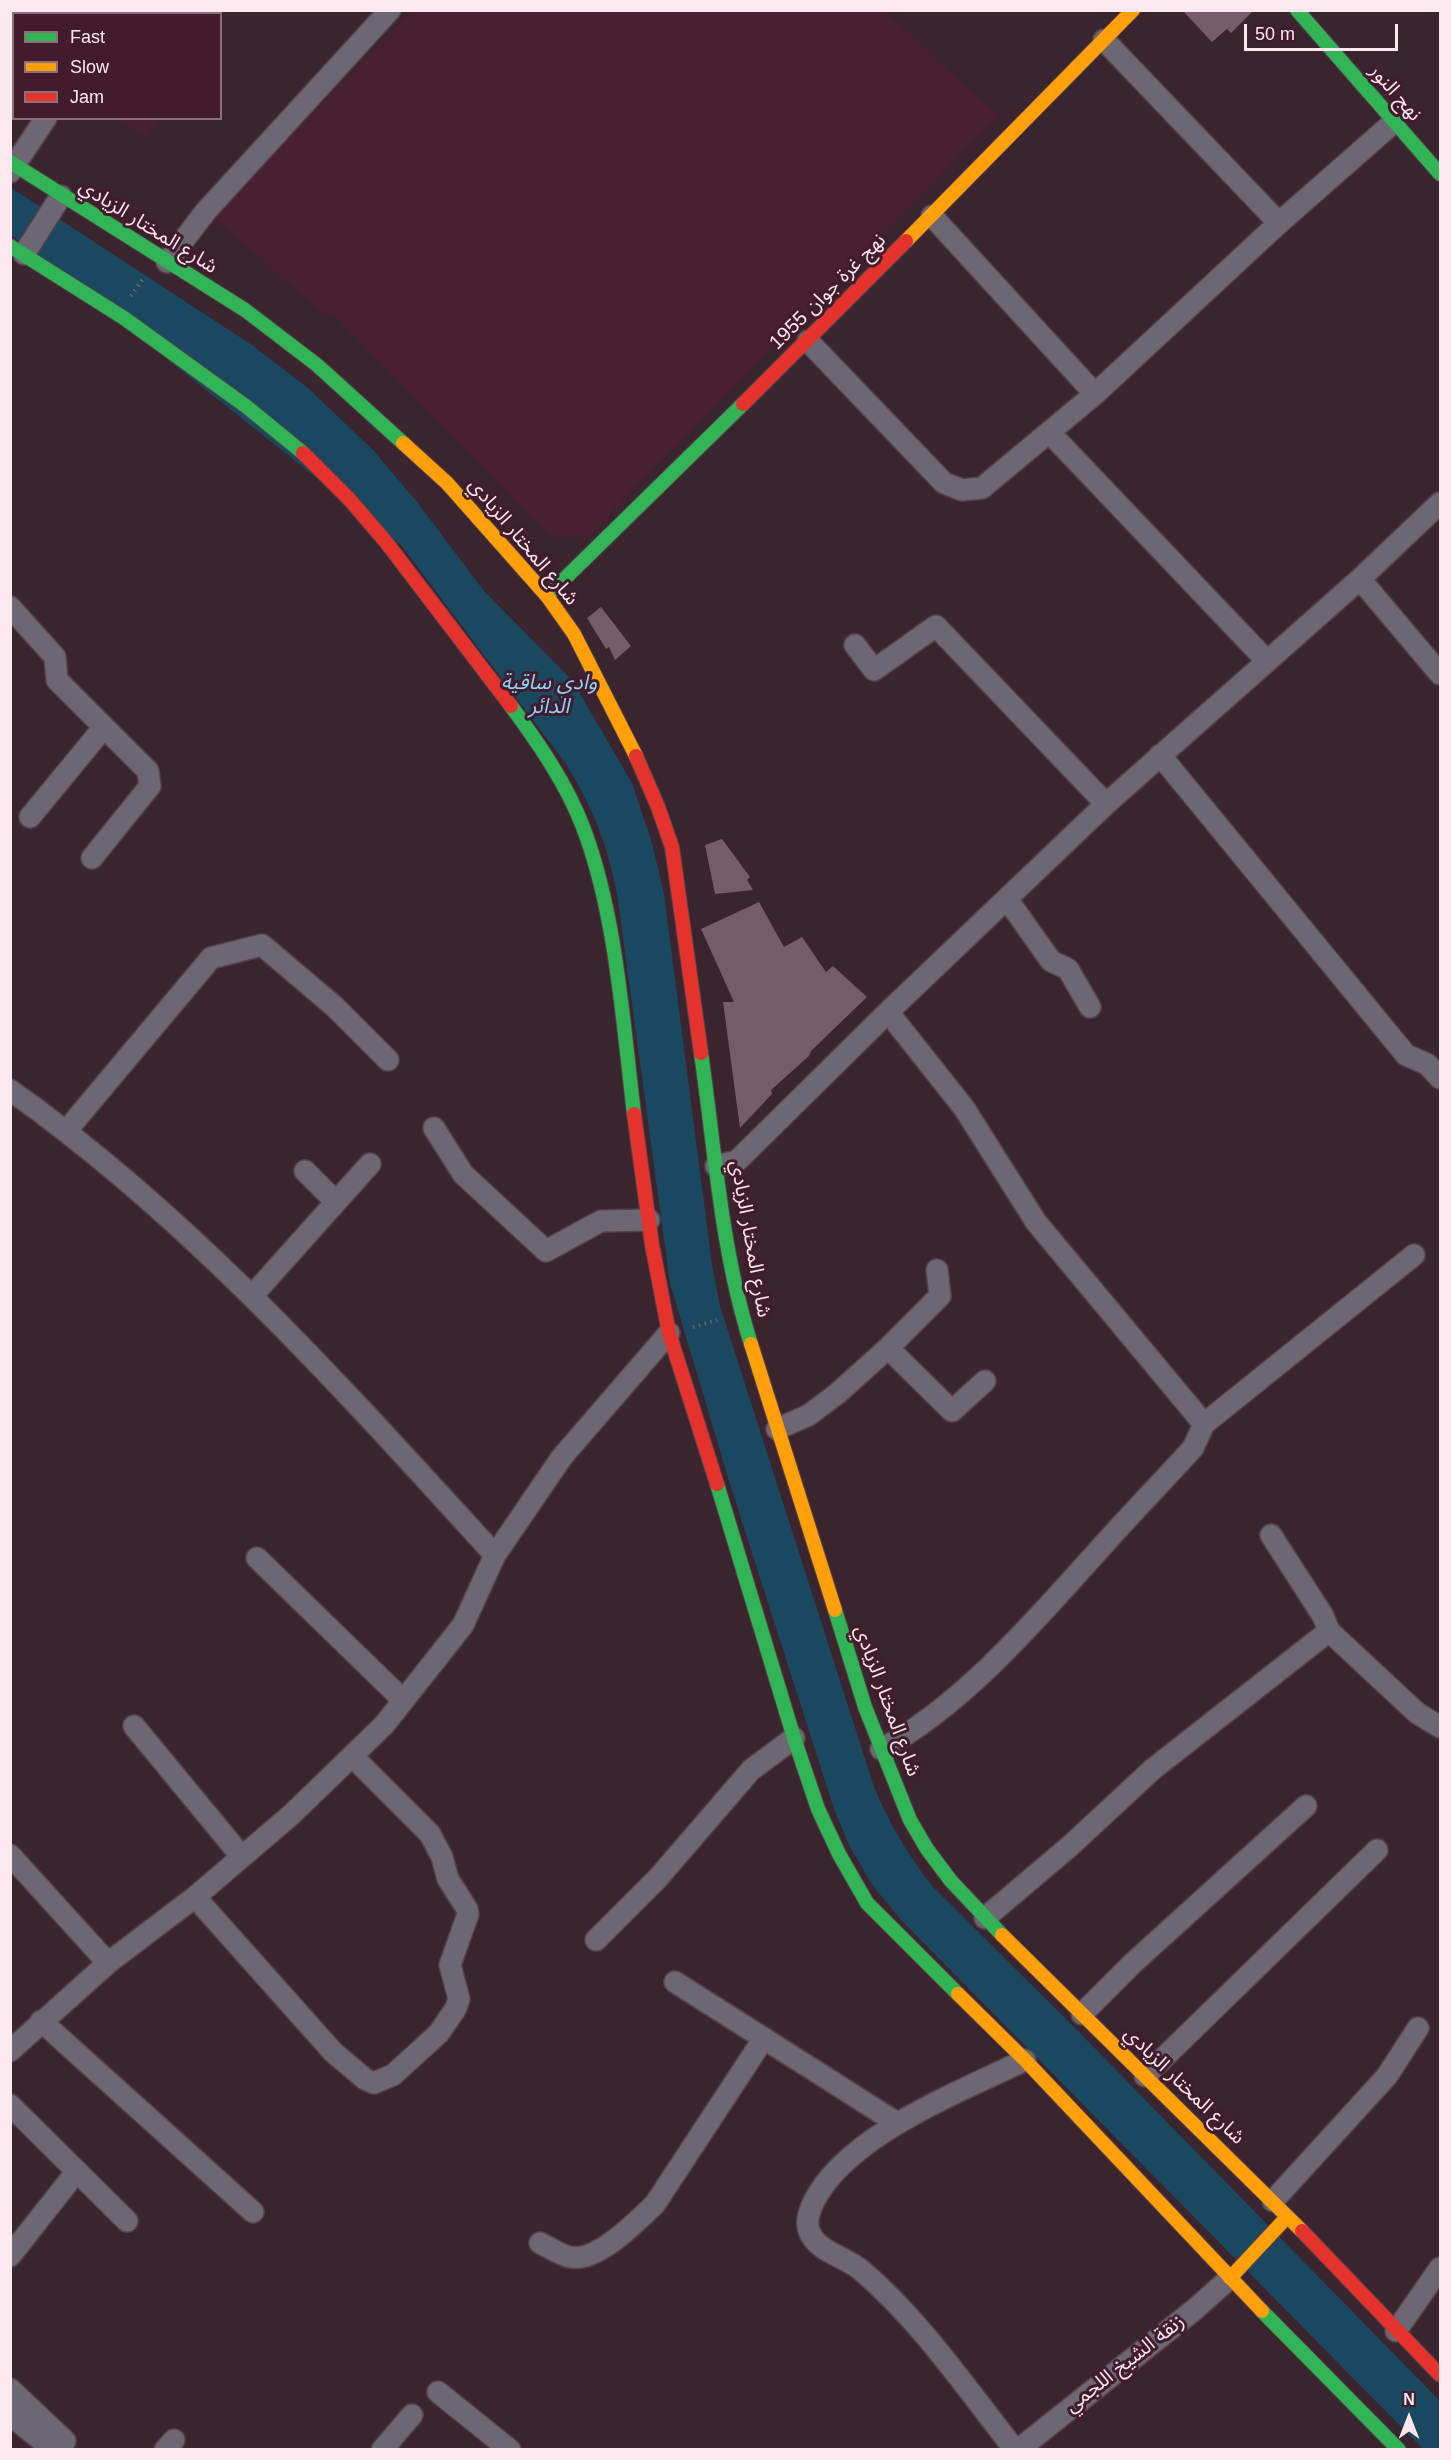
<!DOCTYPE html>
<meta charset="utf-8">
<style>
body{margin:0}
#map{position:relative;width:1451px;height:2460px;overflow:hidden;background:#3a242e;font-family:Helvetica,sans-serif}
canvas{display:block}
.frame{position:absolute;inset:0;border:12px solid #fde8f0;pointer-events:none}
.legend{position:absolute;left:12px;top:12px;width:210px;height:108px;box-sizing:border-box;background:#421c2d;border:2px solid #8d6e7b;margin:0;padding:8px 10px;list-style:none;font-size:18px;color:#fde8f0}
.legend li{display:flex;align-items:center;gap:12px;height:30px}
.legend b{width:30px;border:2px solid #8d6e7b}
.north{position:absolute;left:1379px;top:2388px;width:60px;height:60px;-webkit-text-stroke:4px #421c2d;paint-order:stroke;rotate:0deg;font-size:16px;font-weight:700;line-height:24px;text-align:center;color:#fde8f0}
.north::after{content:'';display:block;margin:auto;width:21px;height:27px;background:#fde8f0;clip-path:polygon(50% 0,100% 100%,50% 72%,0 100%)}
.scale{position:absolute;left:1244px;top:24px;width:154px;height:27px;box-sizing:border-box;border:3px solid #fde8f0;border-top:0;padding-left:8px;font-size:18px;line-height:21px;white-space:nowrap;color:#fde8f0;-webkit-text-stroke:4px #421c2d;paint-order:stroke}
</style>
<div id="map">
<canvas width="1451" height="2460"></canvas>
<div class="frame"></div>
<ul class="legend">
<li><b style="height:8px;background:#30b455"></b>Fast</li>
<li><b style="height:8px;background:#ff9f0a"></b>Slow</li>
<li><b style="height:8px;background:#e5322d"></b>Jam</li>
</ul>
<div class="north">N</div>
<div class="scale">50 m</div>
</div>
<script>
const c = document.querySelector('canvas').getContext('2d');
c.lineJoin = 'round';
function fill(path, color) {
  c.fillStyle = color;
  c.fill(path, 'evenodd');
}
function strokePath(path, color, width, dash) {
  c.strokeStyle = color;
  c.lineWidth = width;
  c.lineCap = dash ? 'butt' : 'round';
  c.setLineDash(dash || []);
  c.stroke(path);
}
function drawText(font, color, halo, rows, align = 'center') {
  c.font = font + ' Helvetica,"Noto Sans Arabic",sans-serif';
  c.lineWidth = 6;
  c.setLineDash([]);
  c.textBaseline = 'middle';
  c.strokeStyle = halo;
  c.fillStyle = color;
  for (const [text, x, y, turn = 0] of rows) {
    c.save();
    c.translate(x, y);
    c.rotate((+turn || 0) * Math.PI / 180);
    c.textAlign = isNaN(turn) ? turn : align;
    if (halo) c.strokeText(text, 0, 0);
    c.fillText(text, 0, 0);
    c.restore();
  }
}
const built = new Path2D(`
 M140,11V10L221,11L217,14L138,13Z
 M411,11H885L998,116L588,536H551L330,312L326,316L213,217Z
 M117,119H160L147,137Z`);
const water = new Path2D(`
 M10,187L252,345L308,388L374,451L417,502L484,591L572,680L632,783L652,843L664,894L712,1265L720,1306L874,1787C890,1824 907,1854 932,1886L1074,2027L1440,2401V2449H1423L901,1920L873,1886L850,1847L835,1812L729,1481L670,1283L617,894C608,846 592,806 566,764L401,545L11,235Z`);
const building = new Path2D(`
 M1182,10H1254L1231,33L1227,29L1212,42Z
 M601,607L631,646L615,660L609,647L606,649L587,618Z
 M722,839L750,877L747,880L753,890L715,894L705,845Z
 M759,902L784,947L802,937L826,972L833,966L867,997L811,1051L809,1056L771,1090L772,1094L740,1128L723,1002H734L701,929Z`);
const path = new Path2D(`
 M131,296L144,277
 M693,1327L717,1320`);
const street = new Path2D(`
 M116,14L118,10
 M1104,40L1279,223
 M10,172L46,118
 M932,216L1095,394
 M24,254L61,196
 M167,262L206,211L390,10
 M808,341L944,483L962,490L982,488L1095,394L1279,223L1394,122
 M1050,433L1266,660
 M1360,579L1440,674
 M10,607L55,657L57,680L148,771L150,786L92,858
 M855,645L874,670L936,626L1106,804
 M1160,755L1406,1055L1427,1064L1440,1078
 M30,817L104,727
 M1007,899L1051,961L1068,969L1090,1007
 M10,1090C193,1219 345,1391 495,1555
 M434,1128L463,1174L546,1251L601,1221L649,1220
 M67,1130L211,958L262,945L335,1007L388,1060
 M716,1166L737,1161L888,1012L1106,804L1360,579L1440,503
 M305,1171L336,1202
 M252,1296L370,1164
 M888,1348L940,1296L937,1270
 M1204,1424L1414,1255
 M777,1429L809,1415L838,1393L888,1348L952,1411L985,1381
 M1271,1535L1323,1616L1329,1631L1417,1713L1440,1727
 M257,1558L403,1700
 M134,1726L242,1857
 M881,1749C961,1707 1036,1620 1097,1552C1128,1517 1161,1483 1193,1448L1204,1424L1036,1222L964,1108L888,1012
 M10,1855L108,1963
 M195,1897L333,2052L365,2079L374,2083L393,2075L439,2033L456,2008L459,1999L450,1965L468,1914L467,1909L448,1879L442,1857L430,1834L352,1756
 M985,1918L1070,1846L1153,1769L1329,1631
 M596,1940L658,1878L751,1770L794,1738
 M675,1982L897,2123
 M1082,2014L1132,1964L1306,1806
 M41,2021L253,2212
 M10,2051L108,1963L195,1897L291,1815L384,1725L463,1625L495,1555L562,1457L669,1333
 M1145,2076L1377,1850
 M10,2105L127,2221
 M1273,2201L1387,2076L1418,2028
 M540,2243C549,2247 560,2255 570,2257C597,2263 637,2221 655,2204L764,2038
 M10,2256L77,2171
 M1396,2331L1440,2268
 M10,2389L65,2441
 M438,2392L510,2450
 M10,2415L54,2450
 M165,2450L174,2440
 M382,2450L412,2415
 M1015,2450C966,2388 921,2321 861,2270C846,2257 818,2252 810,2233C805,2223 809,2213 813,2203C846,2135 960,2092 1025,2060
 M1018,2450L1194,2310L1230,2278`);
const fast = new Path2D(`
 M1297,10L1440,174
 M10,162L245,310L317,365L403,443
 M10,246L124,318L247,407L303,453
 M547,596L743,404
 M511,706C539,744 566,783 583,827C616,913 623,1023 634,1114
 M701,1053C715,1150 721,1250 751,1344
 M717,1484L794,1738L818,1809L839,1854L867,1903L958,1994
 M835,1610L865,1707L910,1820L927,1849L951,1881L1002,1935
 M1262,2311L1399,2450`);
const slow = new Path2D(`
 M906,241L1133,10
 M403,443L447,483L547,596L574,634L636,756
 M751,1344L835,1610
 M1002,1935L1302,2231
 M958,1994L1025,2060L1262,2311
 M1230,2278L1287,2217`);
const jam = new Path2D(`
 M743,404L906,241
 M303,453L350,500L386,542L511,706
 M636,756L658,807L672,847L701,1053
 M634,1114L652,1245L669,1333L717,1484
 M1302,2231L1440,2375`);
const streetNames = [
 ["نهج النور",1395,93,49],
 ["شارع المختار الزيادي",148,227,32],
 ["نهج غرة جوان 1955",828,292,-45],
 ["شارع المختار الزيادي",523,542,50],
 ["شارع المختار الزيادي",750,1239,80],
 ["شارع المختار الزيادي",887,1701,70],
 ["شارع المختار الزيادي",1184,2086,44],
 ["زنقة الشيخ اللجمي",1125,2364,-38]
];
const waterNames = [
 ["وادي ساقية",549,683],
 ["الدائر",549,707]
];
fill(built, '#492032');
fill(water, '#1a4860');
fill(building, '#765c68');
strokePath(street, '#544149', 24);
strokePath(fast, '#544149', 16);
strokePath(slow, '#544149', 16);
strokePath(jam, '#544149', 16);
strokePath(path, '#6d636b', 4, [1.5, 4.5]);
strokePath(street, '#6c6772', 21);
strokePath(fast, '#30b455', 14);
strokePath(slow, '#ff9f0a', 14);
strokePath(jam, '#e5322d', 14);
drawText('20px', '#fde8f0', '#421c2d', streetNames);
drawText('italic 21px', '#8dd2f7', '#421c2d', waterNames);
</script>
